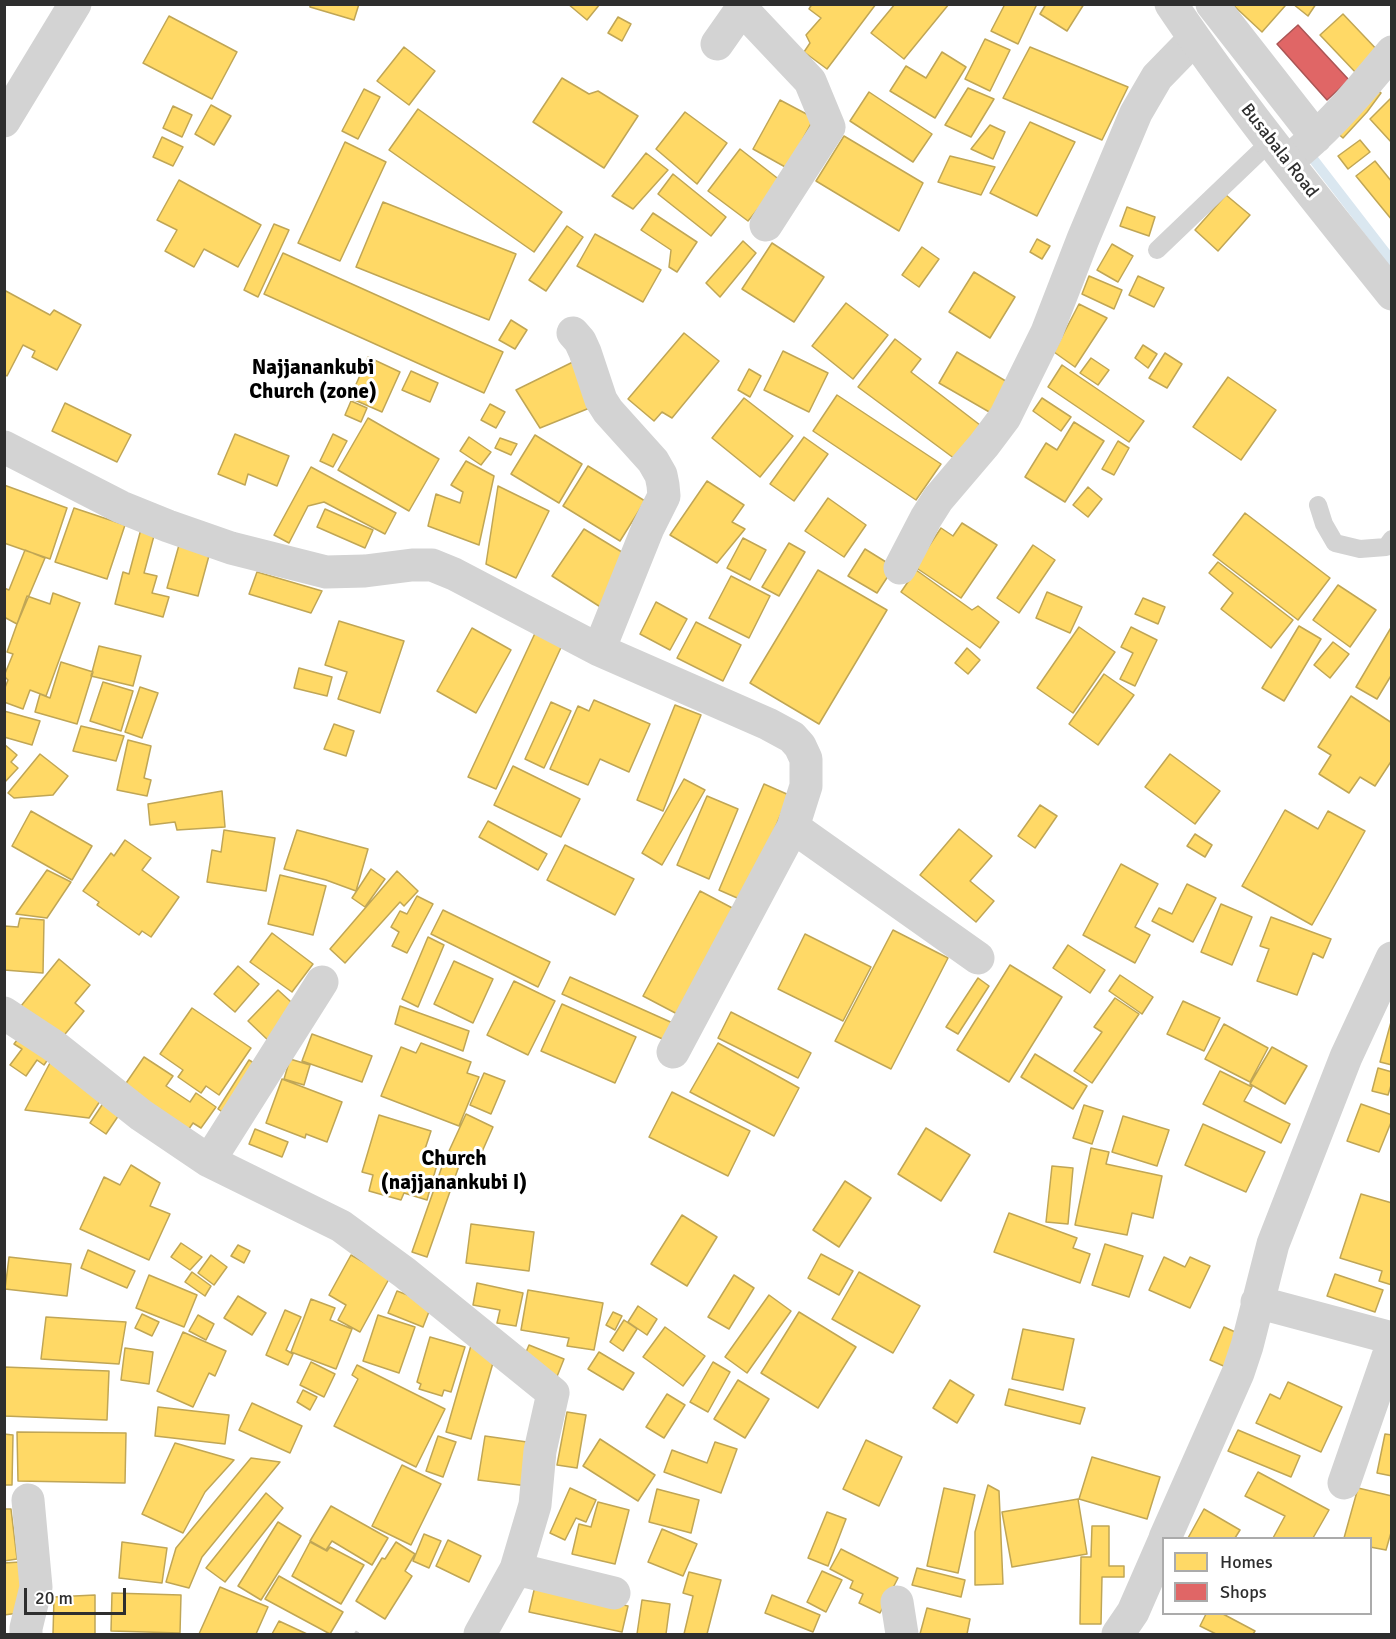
<!DOCTYPE html>
<style>
body{margin:0}
#map{position:relative;width:1396px;height:1639px;overflow:hidden;background:#fff;font-family:Signika,sans-serif}
canvas{display:block}
.frame{position:absolute;inset:0;border:6px solid #2e2e2e;pointer-events:none}
.legend{position:absolute;left:1162px;top:1537px;width:210px;height:78px;box-sizing:border-box;background:#fff;border:2px solid #ababab;margin:0;padding:8px 10px;list-style:none;font-size:18px;color:#2e2e2e}
.legend li{display:flex;align-items:center;gap:12px;height:30px}
.legend b{width:30px;border:2px solid #ababab}
.scale{position:absolute;left:24px;top:1588px;width:102px;height:27px;box-sizing:border-box;border:3px solid #2e2e2e;border-top:0;padding-left:8px;font-size:18px;line-height:21px;white-space:nowrap;color:#2e2e2e;-webkit-text-stroke:4px #fff;paint-order:stroke}
</style>
<div id="map">
<canvas width="1396" height="1639"></canvas>
<div class="frame"></div>
<ul class="legend">
<li><b style="height:16px;background:#ffd966"></b>Homes</li>
<li><b style="height:16px;background:#e06666"></b>Shops</li>
</ul>
<div class="scale">20 m</div>
</div>
<script>
const c = document.querySelector('canvas').getContext('2d');
c.lineJoin = 'round';
function fill(path, color) {
  c.fillStyle = color;
  c.fill(path, 'evenodd');
}
function strokePath(path, color, width, dash) {
  c.strokeStyle = color;
  c.lineWidth = width;
  c.lineCap = dash ? 'butt' : 'round';
  c.setLineDash(dash || []);
  c.stroke(path);
}
function drawText(font, color, halo, rows, align = 'center') {
  c.font = font + ' Signika,sans-serif';
  c.lineWidth = 6;
  c.setLineDash([]);
  c.textBaseline = 'middle';
  c.strokeStyle = halo;
  c.fillStyle = color;
  for (const [text, x, y, turn = 0] of rows) {
    c.save();
    c.translate(x, y);
    c.rotate((+turn || 0) * Math.PI / 180);
    c.textAlign = isNaN(turn) ? turn : align;
    if (halo) c.strokeText(text, 0, 0);
    c.fillText(text, 0, 0);
    c.restore();
  }
}
const homes = new Path2D(`
 M310,4H359L354,20L310,7Z
 M568,4H600L587,20Z
 M812,4H876L827,69L804,52L810,43L806,35L821,18L809,9Z
 M895,4H949L904,59L871,33Z
 M1005,4H1037L1018,44L991,31Z
 M1046,4H1084L1067,31L1040,14Z
 M1232,4H1283L1285,6L1262,32Z
 M1293,4H1316L1308,16Z
 M1343,14L1381,54L1358,75L1320,35Z
 M169,16L237,52L212,99L143,63Z
 M618,17L631,24L622,41L608,33Z
 M985,39L1010,50L990,91L965,79Z
 M404,47L435,71L409,105L377,81Z
 M1030,47L1128,87L1102,140L1003,98Z
 M942,52L966,67L935,118L890,91L906,66L926,78Z
 M562,78L589,94L598,91L638,116L604,168L533,122Z
 M968,88L994,99L971,137L945,125Z
 M1373,88L1381,93L1367,112L1343,138L1335,131Z
 M364,89L380,97L358,139L342,131Z
 M869,92L932,134L913,162L850,121Z
 M1392,97V143L1370,119Z
 M780,100L814,118L787,168L753,149Z
 M211,105L231,116L214,145L195,134Z
 M173,106L192,115L182,137L163,128Z
 M418,109L562,212L534,252L389,150Z
 M685,112L727,143L697,184L656,149Z
 M1030,122L1075,142L1037,216L990,193Z
 M990,125L1005,132L993,159L971,149Z
 M844,136L923,183L899,231L816,181Z
 M162,137L183,147L173,166L153,157Z
 M1360,140L1370,152L1348,169L1338,156Z
 M345,142L386,162L340,261L298,243Z
 M740,149L781,181L748,221L708,191Z
 M646,153L668,170L633,209L612,196Z
 M950,156L995,167L981,195L938,182Z
 M1375,161L1392,182V220L1356,176Z
 M673,174L726,217L711,236L658,194Z
 M179,180L261,225L238,267L204,249L194,267L165,251L177,230L157,220Z
 M1226,195L1250,215L1218,251L1195,230Z
 M383,202L516,254L489,320L356,267Z
 M1127,207L1155,217L1149,236L1120,226Z
 M653,213L697,242L677,272L669,267L671,250L641,230Z
 M274,224L289,230L258,297L244,290Z
 M567,226L583,237L546,291L529,280Z
 M595,234L661,270L643,302L577,266Z
 M1037,239L1050,246L1042,259L1030,252Z
 M743,241L756,253L720,297L706,283Z
 M772,243L824,277L794,322L742,289Z
 M1112,244L1133,256L1118,282L1097,270Z
 M922,247L939,259L919,287L902,275Z
 M283,253L503,352L484,393L264,294Z
 M974,272L1015,297L990,338L949,312Z
 M1089,276L1122,290L1114,309L1082,294Z
 M1138,276L1164,288L1154,307L1129,295Z
 M4,290L50,315L54,310L81,325L57,370L32,357L35,351L23,345L7,376L4,374Z
 M846,303L888,335L853,379L812,346Z
 M1079,304L1107,318L1075,367L1054,352Z
 M511,320L527,330L515,349L499,340Z
 M684,333L719,361L672,418L662,412L654,421L628,399Z
 M895,339L921,359L911,372L980,425L955,459L858,387Z
 M1143,345L1157,354L1148,368L1135,358Z
 M783,351L828,373L809,412L764,390Z
 M957,352L1009,383L991,413L939,383Z
 M1165,353L1182,364L1167,388L1149,378Z
 M368,357L400,372L382,412L350,398Z
 M1091,358L1109,370L1098,385L1080,373Z
 M579,359L597,405L540,428L516,390Z
 M1062,365L1144,421L1129,442L1048,387Z
 M749,369L761,376L750,397L738,390Z
 M411,371L438,383L430,402L402,390Z
 M1228,377L1276,410L1241,460L1193,427Z
 M837,395L941,464L916,500L813,431Z
 M744,398L793,436L760,477L712,438Z
 M1042,398L1071,417L1061,431L1033,411Z
 M351,401L367,408L361,422L345,415Z
 M65,403L131,435L117,462L52,431Z
 M490,404L505,412L496,428L481,420Z
 M368,418L439,459L409,511L338,470Z
 M1074,422L1104,441L1065,502L1025,477L1046,443L1057,450Z
 M235,434L289,456L277,486L248,474L245,485L218,474Z
 M333,434L347,441L333,467L320,461Z
 M535,435L582,464L559,503L511,474Z
 M469,437L491,452L481,465L460,451Z
 M804,437L828,454L794,501L770,484Z
 M500,438L517,444L511,455L495,448Z
 M1118,441L1129,448L1114,475L1102,469Z
 M466,461L494,476L479,545L428,526L436,494L460,503L463,492L451,485Z
 M588,466L645,501L620,541L563,506Z
 M311,467L396,513L385,534L324,502L308,506L289,543L274,535Z
 M707,481L744,505L732,522L745,529L717,563L670,535Z
 M4,485L67,508L50,559L4,543Z
 M498,486L549,511L516,578L486,564Z
 M1088,487L1102,499L1088,517L1073,505Z
 M828,498L866,525L844,557L805,531Z
 M74,508L125,525L107,579L55,562Z
 M325,509L373,530L365,548L317,527Z
 M1245,513L1330,578L1298,620L1213,555Z
 M962,523L997,545L961,598L915,567L941,528L953,536Z
 M141,529L155,532L144,573L157,576L152,593L169,597L163,617L115,604L123,572L129,574Z
 M584,529L630,557L602,608L552,576Z
 M743,538L766,550L750,580L727,568Z
 M789,543L805,552L779,596L762,587Z
 M179,545L210,552L198,596L167,588Z
 M1033,545L1055,560L1019,613L997,598Z
 M865,549L894,567L877,593L848,576Z
 M25,550L45,558L17,624L4,617V588L9,590Z
 M1218,562L1293,620L1271,648L1221,609L1233,593L1209,573Z
 M818,570L887,610L819,724L750,683Z
 M916,570L972,610L978,606L999,622L980,648L901,592Z
 M257,572L322,591L311,613L249,594Z
 M731,576L770,596L749,638L709,618Z
 M1338,585L1376,610L1350,647L1313,620Z
 M1047,592L1082,607L1070,633L1036,618Z
 M53,593L80,603L46,696L30,690L23,709L4,702V690L8,680L4,676L13,654L7,652L27,596L50,604Z
 M1143,598L1165,607L1158,624L1135,614Z
 M656,602L687,619L670,650L640,634Z
 M339,621L404,641L380,713L338,699L347,672L325,665Z
 M696,622L741,645L723,681L677,658Z
 M1299,626L1321,639L1284,701L1262,688Z
 M1392,626V674L1377,699L1356,687Z
 M1079,627L1115,652L1073,713L1037,688Z
 M1131,627L1157,640L1135,686L1120,679L1133,653L1121,647Z
 M472,628L511,650L476,713L437,691Z
 M537,629L564,641L496,789L468,777Z
 M1333,642L1349,654L1330,678L1314,665Z
 M99,646L141,656L133,686L91,676Z
 M967,648L980,660L968,674L955,663Z
 M61,662L93,672L77,724L35,712L40,694L50,698Z
 M299,668L332,677L327,696L294,688Z
 M1104,674L1134,695L1098,745L1069,724Z
 M103,682L133,691L121,731L90,721Z
 M140,687L158,693L142,738L125,732Z
 M1351,696L1392,723V760L1375,786L1360,777L1349,793L1319,774L1331,755L1318,747Z
 M594,700L650,724L629,772L600,759L588,785L550,769L578,706L589,711Z
 M551,702L571,711L544,768L525,759Z
 M675,705L701,715L663,811L637,800Z
 M4,711L40,721L32,745L4,737Z
 M334,724L354,731L346,756L324,749Z
 M81,726L124,736L116,761L73,751Z
 M128,740L151,746L144,778L151,780L147,796L117,790Z
 M4,744L17,755L11,762L18,768L4,783Z
 M40,754L68,776L53,795L14,798L8,793Z
 M1170,754L1220,791L1195,824L1145,787Z
 M513,766L580,799L561,837L494,805Z
 M684,779L705,790L662,865L642,853Z
 M764,784L789,795L744,901L719,890Z
 M222,791L225,827L177,830L175,822L150,825L148,804Z
 M707,796L738,809L709,879L677,865Z
 M1040,805L1057,816L1035,848L1018,836Z
 M1285,810L1318,829L1328,811L1365,831L1312,925L1242,886Z
 M31,811L92,846L72,880L12,846Z
 M488,821L547,854L538,870L479,837Z
 M959,829L992,856L970,881L994,901L976,922L920,875Z
 M224,830L275,838L266,891L207,882L212,850L221,852Z
 M297,830L368,849L356,891L326,880L284,869Z
 M1195,834L1212,845L1205,857L1187,846Z
 M125,840L151,858L142,870L179,897L151,937L142,931L139,935L97,905L99,902L83,891L111,853L114,856Z
 M565,845L634,879L615,915L547,880Z
 M1121,864L1158,884L1135,927L1150,935L1135,963L1083,935Z
 M371,869L385,879L365,907L352,898Z
 M47,870L71,882L47,918L16,914Z
 M397,871L418,891L404,906L400,902L345,963L330,949Z
 M280,875L326,886L313,935L268,924Z
 M1187,884L1216,898L1193,942L1152,921L1159,908L1172,914Z
 M700,891L738,911L681,1016L643,996Z
 M417,896L433,904L407,953L392,946L399,932L391,927L400,911L407,914Z
 M1221,904L1252,917L1232,965L1201,952Z
 M443,910L550,962L538,987L431,934Z
 M1271,917L1331,939L1323,958L1313,953L1297,995L1257,981L1269,949L1260,946Z
 M20,918L44,920L43,973L4,970V926L18,927Z
 M893,930L948,958L891,1069L835,1041Z
 M272,933L313,964L292,992L250,962Z
 M805,934L871,967L843,1021L778,989Z
 M428,937L444,945L418,1007L402,999Z
 M1068,945L1105,970L1090,993L1053,968Z
 M59,959L90,985L75,1003L84,1011L61,1039L21,1006Z
 M454,961L493,979L473,1023L434,1004Z
 M1010,965L1062,997L1009,1082L957,1050Z
 M238,966L259,984L235,1012L214,994Z
 M1120,975L1153,997L1142,1014L1109,991Z
 M570,977L675,1024L667,1041L562,994Z
 M978,978L989,986L958,1034L946,1027Z
 M514,981L555,1001L528,1055L487,1035Z
 M278,990L302,1012L272,1044L248,1021Z
 M1115,998L1139,1014L1092,1083L1074,1071L1102,1032L1094,1027Z
 M1183,1001L1220,1018L1204,1051L1167,1034Z
 M562,1004L636,1037L615,1083L541,1051Z
 M400,1006L469,1031L463,1051L395,1024Z
 M192,1008L251,1048L219,1095L206,1086L201,1093L178,1077L183,1070L160,1054Z
 M731,1012L811,1053L798,1078L718,1038Z
 M1391,1022H1392V1065L1380,1062Z
 M1224,1024L1268,1048L1250,1082L1205,1059Z
 M23,1032L53,1052L44,1065L37,1060L26,1076L10,1065L22,1049L14,1044Z
 M312,1034L372,1056L362,1082L302,1061Z
 M421,1043L471,1062L467,1073L479,1077L459,1126L381,1096L401,1047L416,1053Z
 M718,1043L799,1088L774,1136L690,1092Z
 M1272,1047L1307,1066L1285,1104L1250,1084Z
 M1035,1054L1087,1086L1073,1109L1021,1077Z
 M144,1057L173,1076L166,1086L190,1102L196,1093L216,1107L201,1128L193,1123L184,1136L120,1092Z
 M290,1059L310,1065L304,1085L284,1079Z
 M249,1060L262,1068L231,1118L218,1109Z
 M51,1061L102,1098L89,1118L25,1110Z
 M1378,1068L1392,1072V1082L1388,1095L1372,1091Z
 M1220,1071L1252,1087L1244,1101L1290,1124L1281,1143L1203,1104Z
 M484,1073L505,1081L491,1114L470,1105Z
 M282,1079L342,1102L327,1142L306,1134L305,1138L266,1123Z
 M672,1092L750,1131L728,1176L649,1137Z
 M106,1099L123,1109L106,1134L90,1123Z
 M1361,1104L1392,1115V1120L1379,1152L1347,1141Z
 M1084,1105L1103,1111L1092,1144L1073,1138Z
 M466,1114L493,1127L477,1163L449,1151Z
 M379,1115L431,1131L425,1149L440,1154L427,1200L404,1193L401,1200L369,1191L373,1175L362,1172Z
 M1123,1116L1169,1130L1157,1166L1112,1152Z
 M1203,1124L1265,1152L1246,1192L1185,1165Z
 M926,1128L970,1155L941,1201L898,1174Z
 M255,1129L288,1142L282,1157L249,1144Z
 M1091,1148L1109,1152L1106,1164L1162,1176L1153,1218L1132,1213L1127,1235L1075,1225Z
 M445,1158L460,1163L427,1257L412,1252Z
 M131,1165L160,1183L150,1206L170,1214L149,1260L80,1229L104,1177L120,1185Z
 M1052,1166L1073,1168L1068,1224L1046,1222Z
 M845,1181L871,1198L839,1247L813,1230Z
 M1361,1194L1392,1203V1285L1379,1281L1382,1271L1340,1258Z
 M1009,1213L1077,1238L1073,1248L1090,1254L1080,1283L994,1252Z
 M682,1215L717,1237L687,1286L651,1264Z
 M471,1224L534,1232L529,1271L466,1263Z
 M181,1243L202,1257L190,1270L171,1257Z
 M1105,1244L1143,1256L1129,1297L1092,1285Z
 M238,1245L250,1251L244,1263L231,1256Z
 M88,1250L135,1271L127,1288L81,1268Z
 M821,1254L853,1271L839,1295L808,1278Z
 M211,1255L227,1267L214,1285L198,1273Z
 M351,1255L390,1277L360,1332L338,1320L346,1305L329,1295Z
 M9,1257L71,1264L67,1296L5,1289Z
 M1164,1257L1185,1267L1190,1257L1210,1266L1190,1308L1149,1290Z
 M192,1272L211,1286L205,1296L185,1282Z
 M859,1272L920,1306L893,1353L832,1319Z
 M1335,1274L1383,1290L1375,1312L1327,1296Z
 M149,1275L197,1295L184,1327L136,1308Z
 M734,1275L754,1288L729,1329L708,1317Z
 M477,1283L523,1293L516,1326L497,1323L500,1310L473,1305Z
 M528,1290L603,1303L594,1350L567,1346L569,1338L521,1330Z
 M397,1291L432,1304L423,1327L388,1313Z
 M769,1295L791,1311L747,1373L725,1357Z
 M238,1296L266,1313L252,1335L224,1318Z
 M311,1299L335,1308L330,1320L352,1329L336,1369L291,1352Z
 M638,1306L657,1319L647,1335L628,1322Z
 M285,1310L301,1317L286,1350L293,1354L288,1365L266,1355Z
 M613,1312L622,1316L615,1330L606,1325Z
 M799,1312L856,1347L818,1408L761,1373Z
 M142,1314L159,1322L152,1336L135,1328Z
 M198,1315L214,1324L206,1340L189,1331Z
 M378,1315L415,1327L399,1373L363,1361Z
 M46,1317L126,1322L119,1364L41,1359Z
 M624,1320L637,1329L623,1351L610,1342Z
 M665,1327L705,1356L683,1386L643,1357Z
 M1224,1327L1242,1335L1228,1368L1210,1360Z
 M1023,1329L1074,1339L1063,1390L1012,1379Z
 M183,1332L226,1351L215,1376L209,1373L193,1407L157,1391Z
 M430,1337L465,1347L451,1392L444,1390L442,1396L419,1389L421,1384L417,1382Z
 M472,1342L497,1349L471,1439L446,1432Z
 M529,1345L564,1359L556,1379L521,1364Z
 M125,1348L153,1352L149,1384L121,1380Z
 M599,1352L634,1373L623,1390L588,1369Z
 M311,1362L335,1374L324,1397L300,1385Z
 M713,1362L730,1372L708,1412L690,1402Z
 M357,1365L445,1409L416,1467L334,1426L358,1379L352,1375Z
 M4,1367L109,1371L107,1420L4,1416Z
 M738,1380L769,1399L745,1438L714,1419Z
 M950,1380L974,1395L957,1423L933,1408Z
 M1288,1382L1342,1407L1321,1452L1256,1423L1270,1394L1280,1399Z
 M1009,1389L1085,1408L1080,1424L1005,1405Z
 M303,1390L317,1397L310,1410L297,1402Z
 M667,1394L685,1405L664,1438L646,1427Z
 M252,1403L302,1426L290,1453L239,1430Z
 M158,1407L229,1415L225,1444L155,1436Z
 M567,1412L586,1415L577,1468L557,1465Z
 M1238,1430L1300,1456L1291,1477L1228,1451Z
 M17,1432L126,1433L125,1483L18,1481Z
 M4,1434L13,1435L12,1485H4Z
 M1385,1434L1392,1435V1476L1377,1473Z
 M438,1436L456,1442L443,1477L426,1471Z
 M485,1436L541,1444L536,1487L478,1480Z
 M600,1439L655,1475L638,1501L583,1466Z
 M866,1440L902,1457L879,1506L843,1489Z
 M715,1442L737,1449L721,1493L664,1472L672,1450L707,1463Z
 M175,1443L234,1460L205,1492L183,1533L142,1514Z
 M1092,1457L1160,1477L1147,1519L1079,1499Z
 M251,1458L280,1462L202,1557L189,1588L166,1582L176,1548Z
 M402,1465L441,1484L411,1545L372,1526Z
 M1258,1472L1329,1510L1313,1538H1273L1285,1516L1245,1496Z
 M988,1485L999,1491L1003,1584L975,1585V1532Z
 M570,1488L596,1500L586,1522L576,1518L565,1540L550,1533Z
 M944,1488L975,1495L958,1573L927,1566Z
 M1358,1488L1392,1496V1529L1386,1550L1370,1547V1538H1344Z
 M657,1489L699,1500L691,1533L649,1522Z
 M266,1493L283,1508L225,1582L206,1568Z
 M1078,1499L1087,1554L1012,1567L1002,1512Z
 M598,1502L629,1510L615,1564L572,1554L579,1524L591,1527Z
 M331,1506L388,1538L372,1565L332,1541L326,1550L310,1541Z
 M4,1509H11L17,1559L4,1561Z
 M1204,1509L1240,1530L1235,1538H1188Z
 M827,1512L846,1519L828,1566L808,1558Z
 M278,1522L301,1536L261,1600L238,1586Z
 M1092,1526H1109V1566H1124V1577H1102L1101,1624H1080L1081,1557H1091Z
 M662,1529L697,1544L683,1576L648,1562Z
 M424,1534L441,1541L429,1568L413,1561Z
 M448,1540L481,1556L469,1582L436,1566Z
 M122,1542L167,1548L162,1583L119,1578Z
 M310,1542L327,1551L330,1547L364,1565L341,1604L292,1576Z
 M396,1542L415,1554L405,1571L412,1576L385,1619L356,1601L382,1558L385,1559Z
 M841,1549L898,1578L880,1613L859,1603L863,1594L850,1588L853,1581L830,1569Z
 M20,1562L26,1612L4,1615V1563Z
 M917,1568L965,1580L961,1597L912,1585Z
 M822,1571L842,1580L826,1612L807,1602Z
 M689,1572L721,1580L707,1634H684L693,1596L683,1593Z
 M279,1576L343,1612L330,1634L265,1599Z
 M535,1586L628,1606L622,1632L529,1612Z
 M220,1587L268,1607L256,1634H199Z
 M112,1593L181,1595L180,1633L111,1631Z
 M95,1595V1634H53L54,1597Z
 M772,1595L820,1615L813,1632L765,1613Z
 M642,1600L670,1604L666,1634H637Z
 M927,1608L970,1619L967,1634H920Z
 M1206,1614H1223L1255,1631L1253,1634H1216L1200,1626Z
 M279,1621L307,1634H272Z`);
const shops = new Path2D(`
 M1298,25L1349,80L1327,100L1277,44Z`);
const stream = new Path2D(`
 M1314,160L1392,261`);
const path = new Path2D(`
 M356,1634L359,1629`);
const service = new Path2D(`
 M1157,250L1271,141
 M1318,505L1324,524L1335,543L1360,549L1386,547L1392,539`);
const minor = new Path2D(`
 M1212,4L1316,137
 M742,9L810,81L829,127L766,225
 M717,44L745,4
 M4,121L75,4
 M1300,151C1334,122 1363,87 1392,52
 M573,333L580,341L585,352L601,400L608,411L653,461L661,475L663,485L664,496L648,528L599,650
 M4,447L121,507L168,526L231,548L326,572L365,571L412,565H432L454,574L599,650L768,724L792,737L800,746L806,759V786L793,827L673,1052
 M900,568L926,518L938,499L984,445L1005,417L1047,332L1083,239L1136,113L1157,77L1194,39
 M793,827L978,958
 M4,1013L54,1046L141,1115L209,1161L341,1226L405,1273L553,1393L540,1451L535,1505L516,1569L614,1593
 M209,1161L322,982
 M1257,1302L1392,1338
 M1344,1483L1392,1345
 M1165,1538L1238,1373L1247,1346L1273,1244L1346,1057L1392,958
 M897,1602L902,1634
 M26,1634V1628L36,1587L28,1500
 M480,1634L516,1569
 M1118,1634L1133,1612L1164,1541`);
const tertiary = new Path2D(`
 M1171,4C1239,105 1316,199 1392,294`);
const streetNames = [
 ["Busabala Road",1279,151,52]
];
const quarterNames = [
 ["Najjanankubi",313,368],
 ["Church (zone)",313,392],
 ["Church",454,1159],
 ["(najjanankubi I)",454,1183]
];
fill(homes, '#ffd966');
strokePath(homes, '#c0a655', 1.5);
fill(shops, '#e06666');
strokePath(shops, '#ab5555', 1.5);
strokePath(stream, '#dae7f0', 10);
strokePath(path, '#d3d3d3', 4, [3, 3]);
strokePath(service, '#d3d3d3', 18);
strokePath(minor, '#d3d3d3', 33);
strokePath(tertiary, '#d3d3d3', 33);
drawText('18px', '#2e2e2e', '#fff', streetNames);
drawText('bold 21px', '#000', '#fff', quarterNames);
</script>
